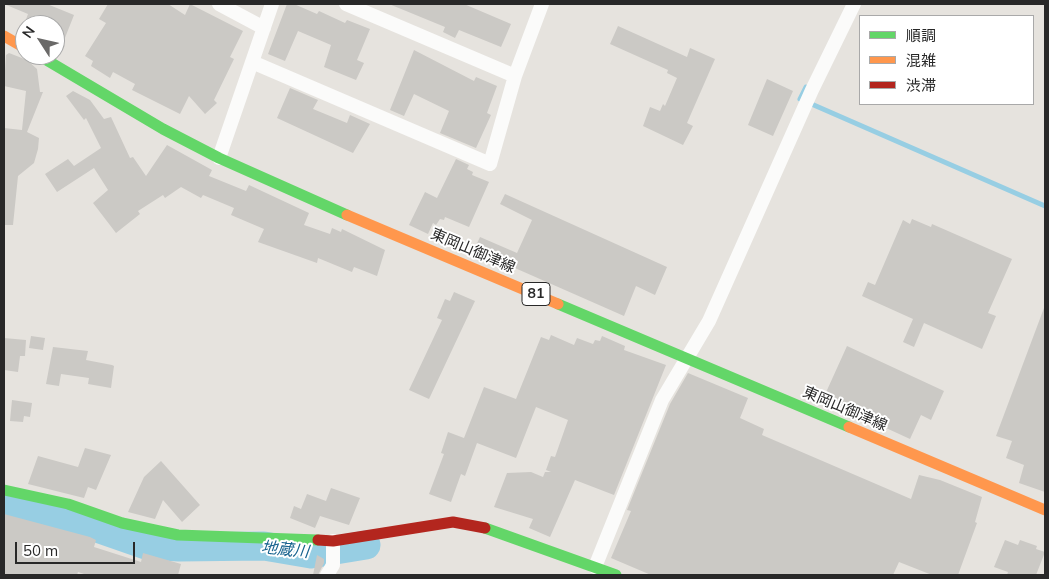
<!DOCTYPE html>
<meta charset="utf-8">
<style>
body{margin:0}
#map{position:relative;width:1049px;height:579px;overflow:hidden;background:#e6e3de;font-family:Mulish,"Noto Sans JP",sans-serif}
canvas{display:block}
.frame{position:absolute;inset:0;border:5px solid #282828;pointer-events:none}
.legend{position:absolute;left:859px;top:15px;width:175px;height:90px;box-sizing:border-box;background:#fff;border:1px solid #a9a9a9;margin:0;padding:6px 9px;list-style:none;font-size:15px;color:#282828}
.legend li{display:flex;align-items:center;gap:10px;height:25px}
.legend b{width:25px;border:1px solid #a9a9a9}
.north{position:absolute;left:15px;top:15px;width:50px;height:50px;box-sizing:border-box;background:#fff;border:1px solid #a9a9a9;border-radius:50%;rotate:305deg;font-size:14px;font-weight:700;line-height:20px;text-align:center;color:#282828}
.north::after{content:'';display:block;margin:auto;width:18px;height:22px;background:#6a6968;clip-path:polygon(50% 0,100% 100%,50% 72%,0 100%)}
.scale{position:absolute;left:15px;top:542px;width:120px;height:22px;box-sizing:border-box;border:2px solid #282828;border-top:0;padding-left:6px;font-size:15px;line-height:18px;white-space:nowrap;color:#282828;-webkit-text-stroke:4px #fff;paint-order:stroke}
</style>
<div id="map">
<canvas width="1049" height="579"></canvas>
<div class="frame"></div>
<ul class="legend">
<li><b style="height:6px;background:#63d668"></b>順調</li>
<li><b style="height:6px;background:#ff974d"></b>混雑</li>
<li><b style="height:6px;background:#b3261e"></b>渋滞</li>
</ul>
<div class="north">N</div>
<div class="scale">50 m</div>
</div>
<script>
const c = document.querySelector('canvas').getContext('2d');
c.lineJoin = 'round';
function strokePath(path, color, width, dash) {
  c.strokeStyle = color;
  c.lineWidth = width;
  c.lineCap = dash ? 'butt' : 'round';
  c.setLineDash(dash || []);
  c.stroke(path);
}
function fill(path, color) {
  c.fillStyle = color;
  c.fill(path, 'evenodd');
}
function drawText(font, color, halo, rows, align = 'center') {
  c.font = font + ' Mulish,"Noto Sans JP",sans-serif';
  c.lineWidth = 4;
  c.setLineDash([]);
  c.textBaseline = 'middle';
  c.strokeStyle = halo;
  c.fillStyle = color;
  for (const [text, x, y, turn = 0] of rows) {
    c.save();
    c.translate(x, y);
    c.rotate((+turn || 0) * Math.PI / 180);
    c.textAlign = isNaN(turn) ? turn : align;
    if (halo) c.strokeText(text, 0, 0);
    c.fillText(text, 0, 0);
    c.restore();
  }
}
const stream = new Path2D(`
 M806,87L800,99L1045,206`);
const river = new Path2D(`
 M4,500L80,522L146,545L179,547L264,546L311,554L366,545`);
const building = new Path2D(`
 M4,4H47L74,15L59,53L55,51V25H24L28,14Z
 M108,4H168L185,15L190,4L243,31L230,57L234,59L214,100L217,103L205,114L189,96L180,114L132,90L135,84L113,72L110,78L91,66L93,61L85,56L106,23L99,19Z
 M287,4H294L317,14L319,11L345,23L347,20L370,29L357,60L364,63L356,80L324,67L331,45L298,31L285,61L268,54Z
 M389,4H464L511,24L501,47L459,30L455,38L443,32L445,27Z
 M618,26L687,57L690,48L715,59L687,123L693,126L683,145L643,126L650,107L660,111L663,104L665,106L677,78L667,73L668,70L610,44Z
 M414,50L474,81L476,77L497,86L487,113L491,115L476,148L440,133L449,111L414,94L404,116L390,110Z
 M9,53L27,60L37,69L40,92H43L27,132L39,138L38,149L34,163L18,176L13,225H4V128L22,130L26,91L4,86L6,55Z
 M767,79L793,91L773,136L748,125Z
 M290,88L318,100L313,109L347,123L350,115L370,124L353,153L277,118Z
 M73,91L90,100L104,119L111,117L130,158L133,157L146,176L167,145L212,170L209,176L246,191L249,185L309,213L304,225L330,234L332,228L341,232L342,229L385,250L377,276L354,267L352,272L318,258L317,263L258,242L264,229L231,215L234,208L203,195L201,198L181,187L165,198L163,195L138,211L140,214L116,233L93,203L108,190L94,168L57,192L45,174L68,159L74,166L101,148L86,118L84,120L66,96Z
 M456,159L469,165L467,169L473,172L472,175L489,182L469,227L445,217L444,220L440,219L436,225L433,223L428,234L409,225L425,192L437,198Z
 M505,194L667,267L655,295L636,286L624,316L474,250L480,237L517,253L532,220L500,204Z
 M912,219L931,227L932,224L1012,259L988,313L996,316L982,349L924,323L914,347L903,342L913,319L862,296L868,282L875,285L903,220L910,224Z
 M454,292L475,301L429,399L409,390L442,320L437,318L445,299L450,301Z
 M1044,308H1045V492L1019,483L1024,465L1006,458L1012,441L996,436Z
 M551,335L574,345L577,338L593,344L595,340L600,341L602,336L625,346L624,350L666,365L614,495L575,480L550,537L529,528L533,519L494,507L507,473L531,472L543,477L545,472H551L546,470L551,456L555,457L568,420L536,407L516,458L477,443L465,476L461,474L451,502L429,494L444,454L441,453L448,432L464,438L484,387L516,399L541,337L549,340Z
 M31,336L45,338L43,350L29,348Z
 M4,338L26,340L25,356H20L18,372L4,370Z
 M847,346L944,391L931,420L921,415L910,439L823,399Z
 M53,347L88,351L86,360L112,365L114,366L111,388L88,384L89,378L61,374L59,386L46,384Z
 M688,373L748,398L740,418L764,429L762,435L911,499L919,475L940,480L982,497L975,522L977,523L958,575H932L899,562L893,575H651L611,558L631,511L627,510L670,404Z
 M12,400L32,403L30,417L24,416L23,422L10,421Z
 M85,448L111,455L96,490L88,487L84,498L28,484L38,456L78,467Z
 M161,461L200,505L182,522L163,500L155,519L128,512L144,477Z
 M331,488L360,498L349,525L320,516L315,528L290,518L294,506L301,509L307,494L326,501Z
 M4,514L90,537L96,540L94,547L141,562L143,553L181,564L178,575H87L78,572L77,575H4Z
 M1005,540L1018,545L1020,540L1037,546L1036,549L1045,552L1036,575H1007L1008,572L994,567Z
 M317,555L324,559V563L318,575H313Z`);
const street = new Path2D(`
 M219,4L264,28
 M346,4L515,76
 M252,62L490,164L515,76L542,4
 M219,158L272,4
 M595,567L662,400L709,321L812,90L854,4
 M327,575L333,565V541`);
const fast = new Path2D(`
 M38,55L163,129L219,158L347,215
 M558,304L849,427
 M4,490L68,504L122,523L178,535L318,540
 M485,528L616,575`);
const slow = new Path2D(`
 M4,36L25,48
 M347,215L558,304
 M849,427L1045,510`);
const jam = new Path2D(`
 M318,540L333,541L453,522L485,528`);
const shields = [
 [536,294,28]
];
const shieldNames = [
 ["81",536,294]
];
const streetNames = [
 ["東岡山御津線",473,251,23],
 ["東岡山御津線",845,409,23]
];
const waterNames = [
 ["地蔵川",285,550,6]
];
strokePath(stream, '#97cee3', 5);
strokePath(river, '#97cee3', 29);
fill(building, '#cbc9c5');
strokePath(street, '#fbfbfa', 14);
strokePath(fast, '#63d668', 11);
strokePath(slow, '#ff974d', 11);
strokePath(jam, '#b3261e', 11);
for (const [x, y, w] of shields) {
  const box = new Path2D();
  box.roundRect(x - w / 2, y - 11.5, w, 23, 4);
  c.fillStyle = '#fff';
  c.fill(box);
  strokePath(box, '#282828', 1);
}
drawText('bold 14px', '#282828', null, shieldNames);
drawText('15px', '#282828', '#fff', streetNames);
drawText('italic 16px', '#17638e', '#fff', waterNames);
</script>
